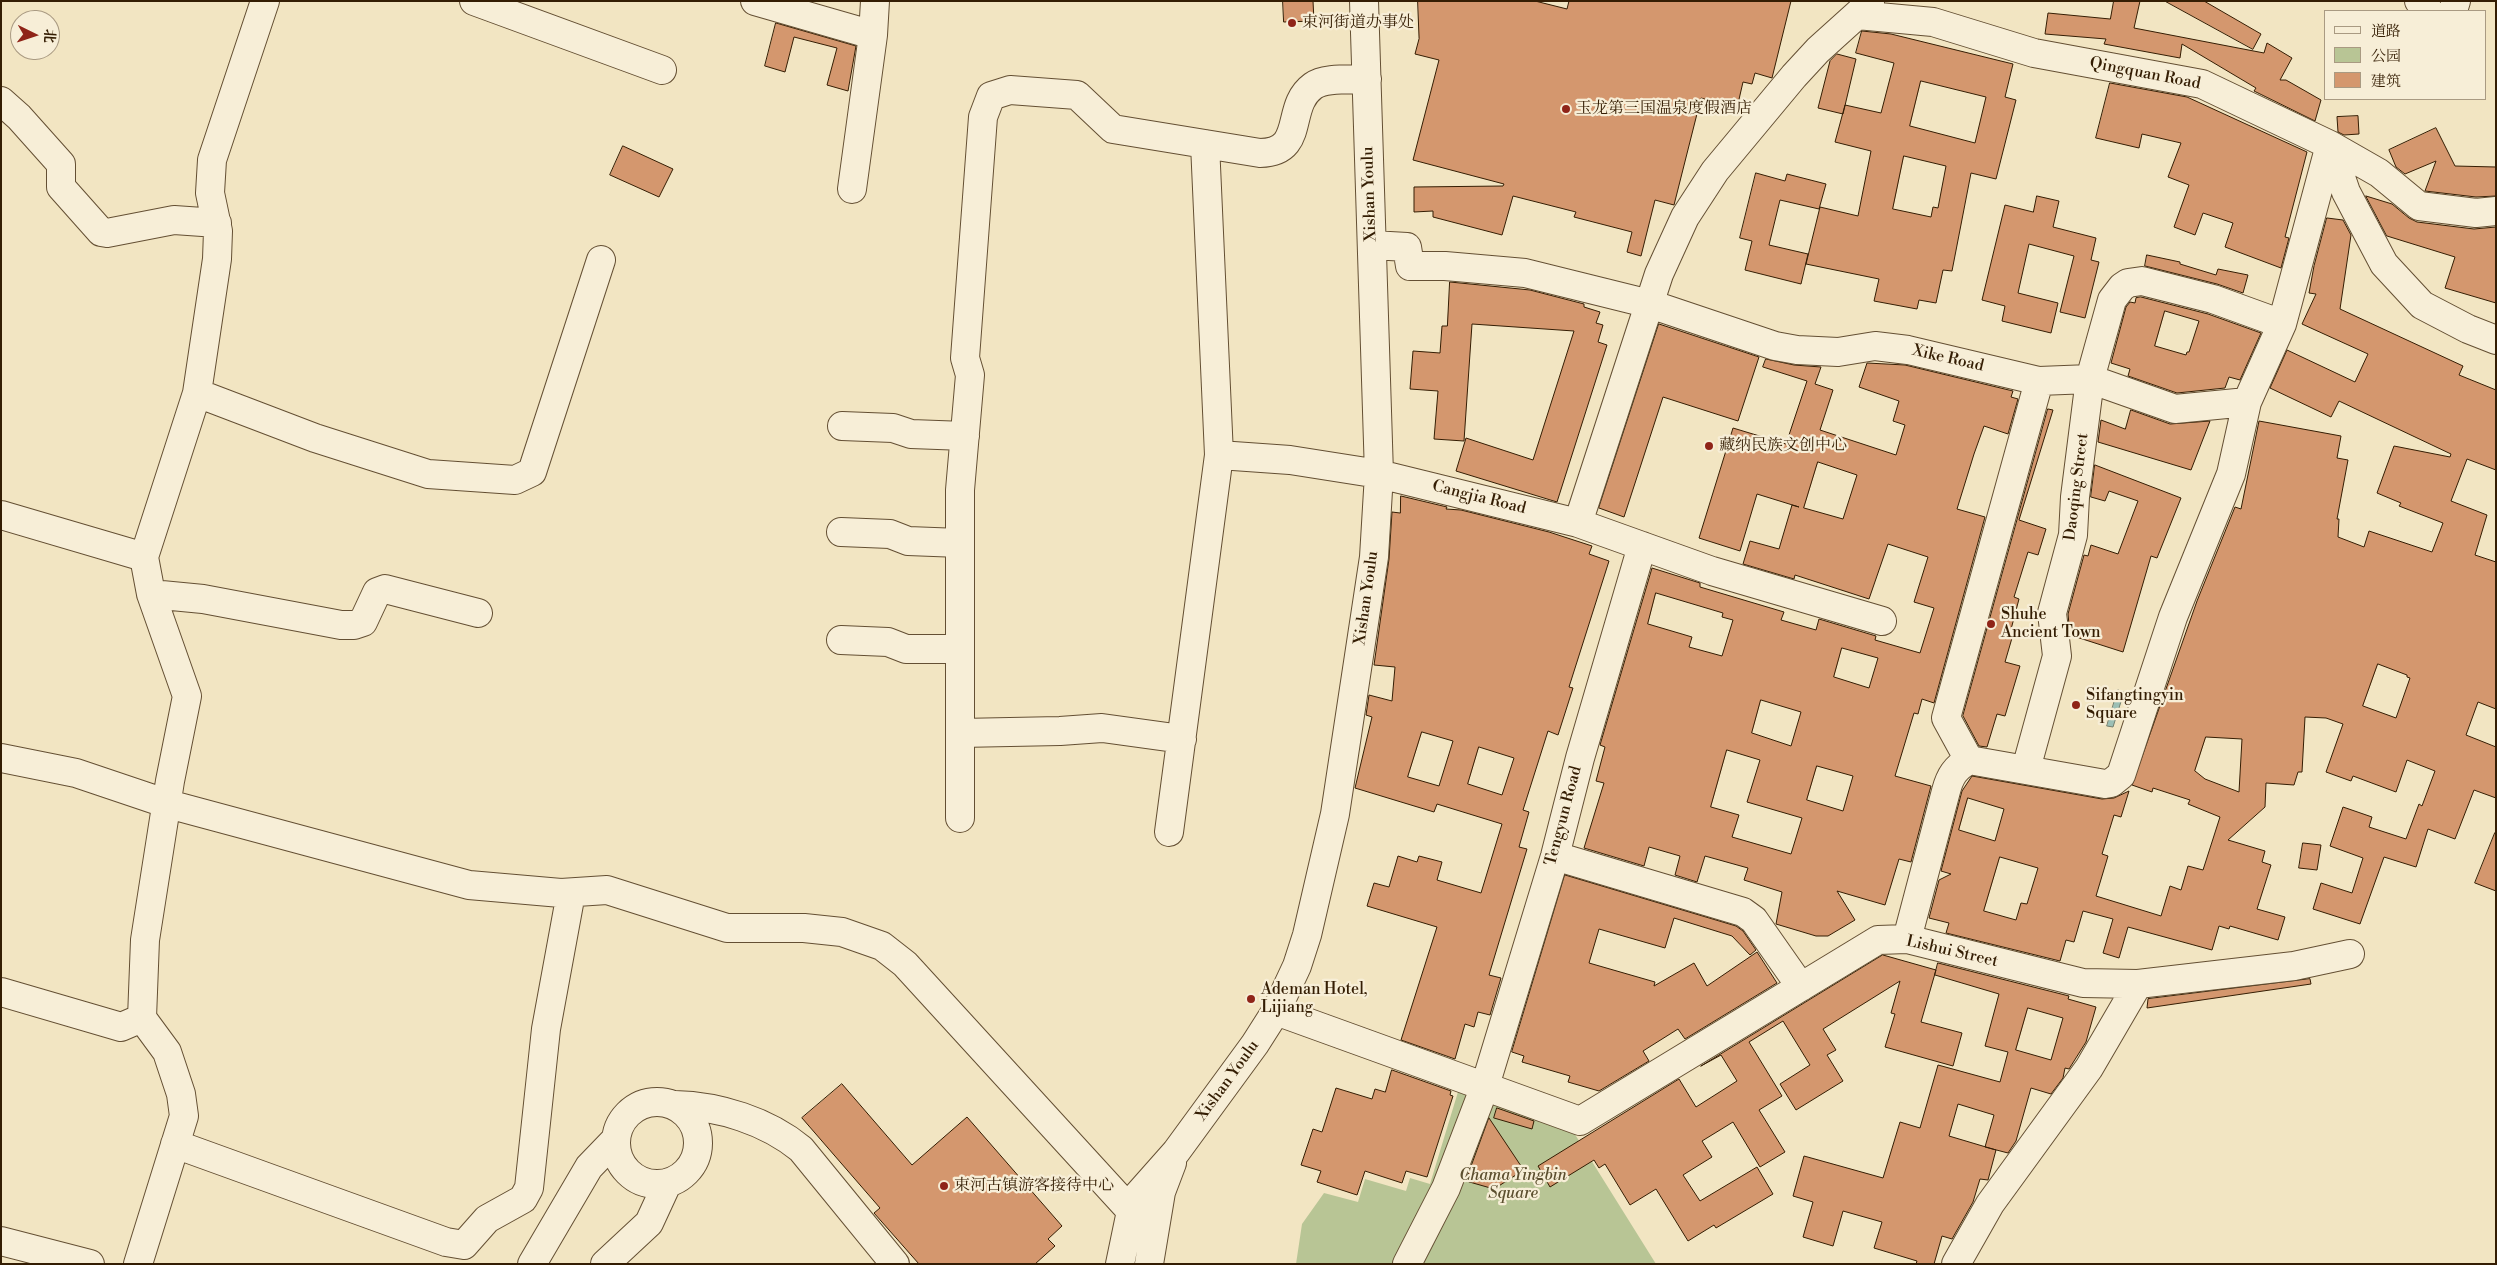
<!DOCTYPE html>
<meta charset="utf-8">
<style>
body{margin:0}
#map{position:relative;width:2497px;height:1265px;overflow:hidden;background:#f2e5c2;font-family:"Libre Bodoni","Noto Serif SC",serif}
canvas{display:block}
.frame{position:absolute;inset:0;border:2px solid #341d03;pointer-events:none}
.legend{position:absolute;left:2324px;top:10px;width:162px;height:90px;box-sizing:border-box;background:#f7eed7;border:1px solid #a99a82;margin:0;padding:6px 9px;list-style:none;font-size:15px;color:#341d03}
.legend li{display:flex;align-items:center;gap:10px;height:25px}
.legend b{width:25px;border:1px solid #a99a82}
.north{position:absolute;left:10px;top:10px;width:50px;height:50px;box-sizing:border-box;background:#f7eed7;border:1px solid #a99a82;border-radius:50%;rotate:94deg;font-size:14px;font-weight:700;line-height:20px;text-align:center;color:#341d03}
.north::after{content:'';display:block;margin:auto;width:18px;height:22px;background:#8f2418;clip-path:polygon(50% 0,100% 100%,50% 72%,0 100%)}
</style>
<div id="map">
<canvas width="2497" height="1265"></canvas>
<div class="frame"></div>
<ul class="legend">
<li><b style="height:6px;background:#f7eed7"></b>道路</li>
<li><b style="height:14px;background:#b8c595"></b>公园</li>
<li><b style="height:14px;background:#d4976e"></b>建筑</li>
</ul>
<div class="north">北</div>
</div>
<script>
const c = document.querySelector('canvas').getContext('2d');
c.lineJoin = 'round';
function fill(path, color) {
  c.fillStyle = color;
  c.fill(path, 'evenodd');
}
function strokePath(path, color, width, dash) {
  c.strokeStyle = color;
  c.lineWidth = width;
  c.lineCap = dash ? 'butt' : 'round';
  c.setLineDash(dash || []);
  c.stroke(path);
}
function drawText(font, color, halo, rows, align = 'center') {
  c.font = font + ' "Libre Bodoni","Noto Serif SC",serif';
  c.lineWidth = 4.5;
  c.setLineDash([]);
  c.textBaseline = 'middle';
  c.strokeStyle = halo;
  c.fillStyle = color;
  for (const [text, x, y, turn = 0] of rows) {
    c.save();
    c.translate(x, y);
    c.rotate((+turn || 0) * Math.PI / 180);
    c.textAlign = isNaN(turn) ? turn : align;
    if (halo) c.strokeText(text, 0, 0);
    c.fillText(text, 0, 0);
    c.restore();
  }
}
const green = new Path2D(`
 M1461,1082L1561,1112L1656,1264H1296L1302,1224L1324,1193L1358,1202L1365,1179L1406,1191L1410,1178L1430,1184Z`);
const water = new Path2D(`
 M2118,690L2124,692L2113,727L2107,726Z`);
const building = new Path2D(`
 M1283,1H1313L1314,21L1284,22Z
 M1418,1H1535L1567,9L1569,1H1791L1772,78L1755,73L1752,84L1743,82L1737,108L1701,98L1674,205L1655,200L1641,256L1627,252L1632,232L1574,217L1576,212L1513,196L1502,235L1433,217V211L1414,212V187L1503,186L1504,184L1413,160L1439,60L1415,54L1419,39Z
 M2114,1H2140L2134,28L2264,53L2267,43L2292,58L2280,80H2286L2321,100L2315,121L2254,91L2256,88L2182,44L2180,58L2104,44L2106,39L2045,34L2048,13L2110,19Z
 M2165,1H2204L2261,34L2253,49Z
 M776,23L856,46L848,91L827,85L837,48L794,37L785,72L765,66Z
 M1862,31L1891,34L2013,64L2005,97L2016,100L1996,179L1971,173L1952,271L1943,270L1936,303L1919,300L1917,309L1874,301L1879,279L1806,264L1820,207L1858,216L1871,151L1835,142L1845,105L1881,113L1894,63L1856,53ZM1921,81L1986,97L1975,143L1910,126ZM1904,156L1946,166L1938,208L1933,207L1931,217L1893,209Z
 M1837,54L1856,59L1843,114L1818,108L1830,61Z
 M2110,83L2187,97L2307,152L2285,237L2289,238L2281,268L2225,247L2233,223L2203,213L2195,235L2174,227L2189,185L2168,177L2181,143L2142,134L2139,148L2096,138Z
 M2358,116L2359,134L2344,135L2338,132L2337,117Z
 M2436,128L2455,166L2496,167V196L2476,197L2425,191L2436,161L2405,174L2396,167L2389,150Z
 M623,146L673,169L659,197L610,175Z
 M1756,173L1785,181L1787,174L1826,184L1819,209L1780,200L1769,245L1808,254L1801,284L1745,270L1752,241L1740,238Z
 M2037,196L2059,201L2053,227L2096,238L2091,260L2099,262L2085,318L2060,312L2074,256L2029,244L2018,293L2058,303L2051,333L2002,321L2005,306L1982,300L2005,205L2033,212Z
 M2366,196L2392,204L2409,218L2417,222L2474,229L2496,227V303L2445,288L2455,257L2387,236Z
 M2327,218L2343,220L2351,235L2340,309L2463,366L2459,375L2496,390V470L2467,459L2451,501L2487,515L2475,555L2496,562V709L2478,702L2466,735L2496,747V798L2474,790L2455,839L2428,829L2416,867L2384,857L2360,924L2313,909L2321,883L2352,893L2363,858L2330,846L2343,807L2372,817L2369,827L2406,839L2419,804L2422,806L2435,771L2407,760L2396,792L2353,776L2351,781L2326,772L2343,724L2326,718L2305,717L2302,772H2298L2294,785L2266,783L2265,807L2228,840L2265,851L2262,862L2271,865L2257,909L2285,917L2278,940L2230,926L2229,929L2219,926L2212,950L2128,927L2119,958L2103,953L2113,919L2083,911L2074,942L2066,940L2060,961L1946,933L1949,923L1929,918L1939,880L1951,874L1941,871L1962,791L1972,776L2102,799L2114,798L2129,791L2121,817L2114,815L2102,854L2108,856L2096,896L2161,916L2170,886L2181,890L2188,866L2203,870L2220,817L2188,804L2190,800L2153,788L2152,792L2132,785L2197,601L2235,507L2241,509L2259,421L2341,436L2337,458L2348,460L2337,519H2339L2338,537L2364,547L2369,531L2432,552L2443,523L2399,506L2401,503L2377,493L2394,446L2450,457L2451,454L2339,401L2331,417L2270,388L2287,350L2355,382L2368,354L2302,324L2316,294L2309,293L2314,266ZM2378,664L2407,675V677L2410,678L2396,718L2363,706ZM2206,737L2242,739L2239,792L2205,779L2195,771ZM1968,798L2004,809L1995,841L1959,830ZM2000,857L2038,868L2027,904L2021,903L2016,920L1984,911Z
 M2147,255L2180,262V264L2216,275L2218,269L2248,275L2243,293L2217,284L2145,266Z
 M1450,282L1530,290L1584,304V307L1600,312L1596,323L1603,325L1598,342L1607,345L1557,502L1456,471L1466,438L1533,460L1574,331L1472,324L1464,441L1434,439L1438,391L1410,389L1413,351L1440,353L1442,326H1447Z
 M2141,297L2208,314L2261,333L2240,380L2229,377L2225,388L2177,393L2128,376L2130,369L2111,363L2126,307L2130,302L2135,303L2136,298ZM2165,311L2199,321L2189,352H2187L2186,355L2155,346Z
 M1659,324L1759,357L1738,421L1663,397L1624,517L1599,508Z
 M1766,359L1794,365L1821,367L1815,384L1833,390L1820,430L1896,455L1905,425L1893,421L1899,401L1859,387L1867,363L1905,365L2013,391L2011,397L2018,399L2008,434L1984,426L1974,454L1957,509L1985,517L1934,703L1922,699L1918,714L1914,713L1895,776L1931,786L1911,862L1899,859L1885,905L1837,891L1855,920L1828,936H1816L1776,924L1782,892L1744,880L1748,868L1705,856L1697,882L1675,875L1680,856L1649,847L1644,866L1584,848L1604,783L1596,781L1605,747L1600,745L1652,568L1700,583V587L1784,612L1781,620L1816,630L1819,619L1876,636L1875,640L1920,653L1934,608L1914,602L1928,557L1888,544L1869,599L1795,575L1794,579L1743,564L1750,541L1779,549L1792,505L1799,507L1757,494L1740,551L1699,538L1733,428L1786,444L1807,381L1763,367ZM1818,462L1857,475L1843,519L1804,508ZM1656,593L1723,613L1722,617L1733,620L1722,656L1689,647L1692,637L1648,624ZM1842,648L1878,658L1869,688L1834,677ZM1761,700L1801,712L1791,746L1752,733ZM1727,750L1760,760L1747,802L1802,818L1791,854L1732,837L1739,815L1711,807ZM1817,766L1853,776L1843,811L1807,800Z
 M2048,409L2053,410L2019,520L2046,529L2038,555L2028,552L2014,597L2019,599L2009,637L2012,638L2005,662L2020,666L2005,716L1997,714L1987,747L1979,746L1963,716Z
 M2131,410L2170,424L2210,421L2191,470L2098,442L2101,420L2125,429Z
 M2095,465L2181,498L2157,558L2151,556L2123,652L2070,635L2068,614L2084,555L2088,556L2091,545L2118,554L2138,501L2109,491L2105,501L2091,497Z
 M1401,496L1447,507L1446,509L1461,510L1549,532L1592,546L1589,554L1609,561L1569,687L1573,688L1558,735L1548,731L1523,810L1529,812L1519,847L1527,849L1489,975L1501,978L1490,1015L1478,1012L1474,1027L1465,1024L1455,1059L1401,1040L1437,927L1367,906L1374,883L1389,887L1398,856L1417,862L1419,856L1442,862L1437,880L1481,893L1502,824L1437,804L1434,812L1355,788L1372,717L1366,715L1369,695L1392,701L1395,667L1374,665L1389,559L1392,512L1400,513ZM1422,732L1453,741L1439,786L1408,777ZM1479,747L1514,758L1502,795L1468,784Z
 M2495,833L2496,834V891L2475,883Z
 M2303,843L2321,845L2317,870L2299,868Z
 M1565,875L1736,926L1743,931L1756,950L1750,955L1732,936L1674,918L1665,948L1599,929L1589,963L1655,982L1654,986L1694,963L1707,986L1757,952L1777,983L1685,1039L1678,1029L1643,1051L1649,1061L1599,1091L1568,1082L1570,1076L1522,1062L1524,1056L1512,1052Z
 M1883,955L1936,970L1921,1022L1962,1033L1953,1066L1885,1047L1895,1014L1891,1013L1900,981L1823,1029L1836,1050L1827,1055L1843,1081L1796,1110L1780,1084L1810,1065L1783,1021L1749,1042L1782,1096L1759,1110L1785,1152L1760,1167L1733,1122L1702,1141L1712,1157L1683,1175L1700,1201L1757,1167L1773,1194L1716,1228L1714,1225L1688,1241L1656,1189L1630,1205L1605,1164L1599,1168L1594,1160L1550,1187L1538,1166L1679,1079L1696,1107L1737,1081L1721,1055L1701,1066Z
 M1938,963L2069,996L2068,999L2096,1007L2086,1042L2069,1069L2065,1068L2063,1078L2051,1094L2031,1088L2016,1141L2008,1153L1985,1147L1994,1115L1958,1104L1949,1136L1996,1150L1988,1180L1980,1179L1973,1202L1952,1239L1942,1236L1934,1264H1916L1917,1261L1874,1248L1882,1222L1843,1211L1833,1246L1803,1237L1813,1202L1793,1196L1804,1156L1883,1178L1900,1122L1920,1128L1938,1065L2000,1082L2008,1052L1985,1046L1999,994L1935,975ZM2028,1008L2063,1018L2051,1060L2016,1050Z
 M2310,979L2311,984L2147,1008L2148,999Z
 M1392,1070L1451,1091L1450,1095L1453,1096L1427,1177L1406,1171L1402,1183L1365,1171L1357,1195L1317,1182L1321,1171L1301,1165L1313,1129L1322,1132L1336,1088L1372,1099L1375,1089L1385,1092Z
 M842,1084L912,1165L967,1117L1062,1226L1048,1239L1055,1246L1035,1264H919L874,1213L880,1208L802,1118Z
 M1497,1108L1534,1121L1532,1129L1494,1118Z
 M1489,1118L1521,1166L1519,1173L1494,1189L1466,1181Z`);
const minor = new Path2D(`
 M474,1L662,70
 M755,1L873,35
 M2419,1L2429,11
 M2453,11L2456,1
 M1857,15L1933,22L2034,53L2202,84L2330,145L2379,173L2419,206L2476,213L2496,211
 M1,101L19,117L61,164V187L101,232L107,233L174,220L217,223
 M2330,145L2346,192L2384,264L2422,305L2468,329L2496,340
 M852,189L873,35L875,1
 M1372,245L1407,247L1410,266H1445L1525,273L1650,304L1775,346L1797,350L1838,352L1875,346L1908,350L2039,381L2090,379L2175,409L2247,402
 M197,393L315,438L428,474L515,480L532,472L601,260
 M842,426L893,428L911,434L965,436
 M1219,455L1290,460L1379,474L1578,523L1712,571L1882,621
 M1,515L144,557
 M1578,523L1659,274L1685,217L1715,171L1794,76L1818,50L1870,3
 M841,532L890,534L908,541L960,543
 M151,594L203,599L341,625H354L363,622L377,592L385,589L478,613
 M841,640L888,642L906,649H960
 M960,733L1060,731L1102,728L1182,739
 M1,758L76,773L168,804L469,885L561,893L607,890L727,928H804L842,932L882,946L905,964L1131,1211
 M1969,760L1946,718L2039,381
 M2026,769L2057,656L2052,613L2073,535L2075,497L2090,379L2112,300L2122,287L2128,283L2142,281L2213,299L2282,324
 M960,818V490L970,375L965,358L983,117L991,96L1010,90L1077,95L1113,129L1260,153C1307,152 1284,107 1313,86C1325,77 1351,80 1367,79
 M1169,832L1219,455L1205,144
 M1555,856L1743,912L1754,920L1801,987
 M1907,939L1946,791C1950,776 1955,768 1969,760L2105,784L2111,783L2121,775L2173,617L2231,474L2247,402L2282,324L2330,145
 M1,992L121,1027L142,1018
 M1276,1011L1580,1121L1878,940L1907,939L2083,983L2138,984L2294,966L2350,954
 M616 1143a41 41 0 1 1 82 0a41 41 0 1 1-82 0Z
 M675,1105C719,1106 767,1121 801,1149L895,1264
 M175,1144L446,1242L464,1245L487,1219L523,1199L529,1188L546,1029L571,893
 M1,1241L90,1264
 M138,1264L184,1116L181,1094L167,1052L142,1018L145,940L170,781L187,696L151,594L144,557L197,393L217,259L218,231L210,193L212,160L265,1
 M532,1264L589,1167L616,1139
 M605,1264L649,1223L667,1184
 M1120,1264L1131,1211L1137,1196L1176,1152L1255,1044L1276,1011L1297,966L1307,935L1335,814L1374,557L1379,474L1364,1
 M1149,1264L1161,1192L1172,1163
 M1407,1264L1446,1188L1485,1086L1555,856L1580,758L1642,546
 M1956,1264L1990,1204L2089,1068L2138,984`);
const markers = [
 [1292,23,5,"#8f2418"],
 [1566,109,5,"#8f2418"],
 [1709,446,5,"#8f2418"],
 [1991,624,5,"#8f2418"],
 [2076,705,5,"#8f2418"],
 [1251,999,5,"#8f2418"],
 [944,1186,5,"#8f2418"]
];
const poiNames = [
 ["束河街道办事处",1302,23],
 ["玉龙第三国温泉度假酒店",1576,109],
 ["藏纳民族文创中心",1719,446],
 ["Shuhe",2001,615],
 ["Ancient Town",2001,633],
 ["Sifangtingyin",2086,696],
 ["Square",2086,714],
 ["Ademan Hotel,",1261,990],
 ["Lijiang",1261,1008],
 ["束河古镇游客接待中心",954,1186]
];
const streetNames = [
 ["Qingquan Road",2145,74,11],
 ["Xishan Youlu",1370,194,-92],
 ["Xike Road",1948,359,13],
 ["Daoqing Street",2077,487,-83],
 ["Cangjia Road",1479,498,14],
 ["Xishan Youlu",1367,598,-82],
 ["Tengyun Road",1564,816,-75],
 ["Lishui Street",1952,952,13],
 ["Xishan Youlu",1228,1081,-54]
];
const parkNames = [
 ["Chama Yingbin",1513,1176],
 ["Square",1513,1194]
];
fill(green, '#b8c595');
fill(water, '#9bbfb5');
strokePath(water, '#727e6e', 1);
fill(building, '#d4976e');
strokePath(building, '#341d03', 1);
strokePath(minor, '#644f33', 30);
strokePath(minor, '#f7eed7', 28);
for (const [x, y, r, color] of markers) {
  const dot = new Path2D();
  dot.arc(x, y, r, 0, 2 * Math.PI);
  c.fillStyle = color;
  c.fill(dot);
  strokePath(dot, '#f7eed7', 2);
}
drawText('16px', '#341d03', '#f7eed7', poiNames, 'left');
drawText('16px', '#341d03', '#f7eed7', streetNames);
drawText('italic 16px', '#5c4f2f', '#f7eed7', parkNames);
</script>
